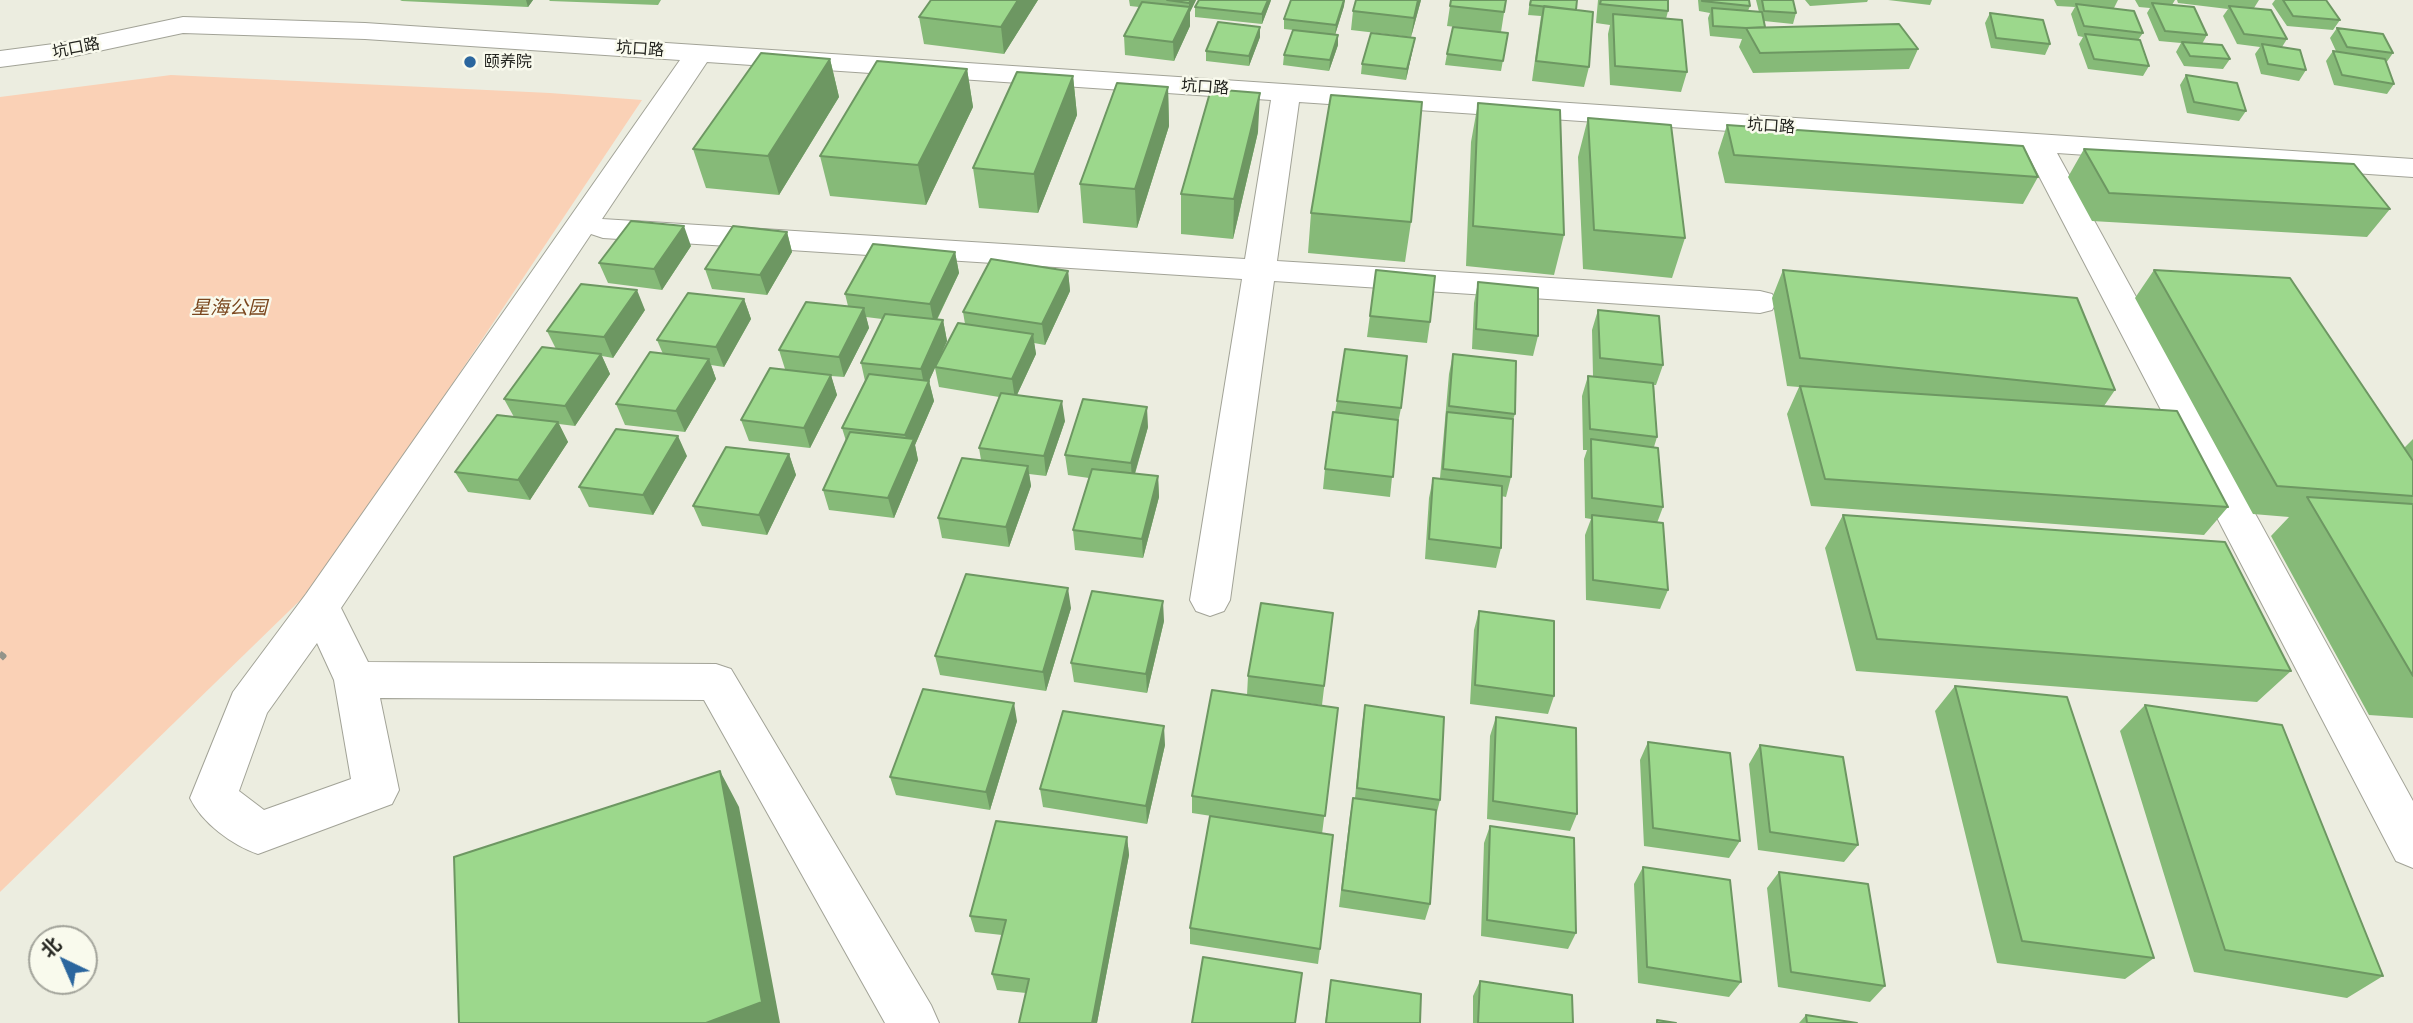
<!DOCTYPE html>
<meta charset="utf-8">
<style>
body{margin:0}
#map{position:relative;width:2413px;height:1023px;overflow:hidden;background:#ecede0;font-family:"Playfair Display","Noto Sans SC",serif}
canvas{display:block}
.north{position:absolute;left:28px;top:925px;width:70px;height:70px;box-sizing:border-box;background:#f9faed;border:2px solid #a3a49b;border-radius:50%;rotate:316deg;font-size:19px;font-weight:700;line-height:28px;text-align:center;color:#23241f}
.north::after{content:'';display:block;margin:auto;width:24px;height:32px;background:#2b669e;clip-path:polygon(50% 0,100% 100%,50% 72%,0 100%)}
</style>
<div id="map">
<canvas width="2413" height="1023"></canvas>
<div class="north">北</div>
</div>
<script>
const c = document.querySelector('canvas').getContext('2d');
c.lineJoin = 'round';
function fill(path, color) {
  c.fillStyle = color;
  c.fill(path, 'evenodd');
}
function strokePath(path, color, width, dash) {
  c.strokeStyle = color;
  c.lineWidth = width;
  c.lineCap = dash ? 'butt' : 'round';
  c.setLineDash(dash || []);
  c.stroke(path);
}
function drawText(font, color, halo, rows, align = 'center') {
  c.font = font + ' "Playfair Display","Noto Sans SC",serif';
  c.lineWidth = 5;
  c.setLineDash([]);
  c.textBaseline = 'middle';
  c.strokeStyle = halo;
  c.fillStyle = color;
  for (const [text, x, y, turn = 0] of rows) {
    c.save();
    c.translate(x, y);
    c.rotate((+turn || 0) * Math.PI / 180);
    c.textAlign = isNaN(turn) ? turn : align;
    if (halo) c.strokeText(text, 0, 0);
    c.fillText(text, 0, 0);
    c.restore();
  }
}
const green = new Path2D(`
 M171,75L550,93L642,100L322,579L0,892V97Z`);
const path = new Path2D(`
 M0,653L4,656L0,660`);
const minor = new Path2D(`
 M183,17L365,23L2413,159V177L2057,153L2413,801V868L2396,861L2026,151L1299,102L1277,261L1760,291L1772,294L1777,302L1772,310L1760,313L1274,281L1230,600L1224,611L1210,616L1196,611L1190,600L1242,279L603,238L591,234L341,608L368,662L716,664L731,669L931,1005L939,1023H885L704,700L380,698L399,790L392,804L258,854C232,845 202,823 190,798L233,692L306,594L680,60L365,39L183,33L61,59L0,67V51L61,43ZM707,62L1271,100L1245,259L602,219ZM317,643L334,680L351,779L264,810L239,791L267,713Z`);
const wall = new Path2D(`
 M400,0H533L528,7L402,1Z
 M549,0H661L658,5L550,1Z
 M931,0H1038L1004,54L924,44L919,17Z
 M1129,0H1196L1190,12V26L1174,61L1125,55L1124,36L1139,7L1130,6Z
 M1199,0H1271L1270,3L1262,24L1195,17V7Z
 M1421,0L1411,37L1351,30L1353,11Z
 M1506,0L1501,32L1447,26L1450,6Z
 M1530,0L1576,10L1589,67L1584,87L1532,81L1541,16L1528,15Z
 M1598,0H1668V11L1666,19L1687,72L1681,92L1610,85L1608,34L1610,25L1596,23Z
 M1698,0H1749L1750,6L1748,11L1759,12L1756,0H1793L1796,13L1793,24L1764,21L1765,27L1918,49L1909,69L1753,73L1739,47L1742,39L1710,36L1708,18L1710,13L1699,11Z
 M1805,0H1868L1867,2L1810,6Z
 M1888,0H1932L1930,5Z
 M2054,0H2118L2114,8L2143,33L2138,40L2149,66L2143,76L2088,69L2079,44L2083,37L2078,36L2071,14L2075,7L2057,6Z
 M2135,0H2175L2172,5L2207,35L2202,44L2230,59L2223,69L2184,66L2176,52L2181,43L2159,41L2147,13L2150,8L2139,7Z
 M2177,0H2259L2254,8L2287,39L2282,47L2306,70L2299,81L2261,74L2255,54L2260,47L2237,44L2223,16L2228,9L2178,3Z
 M2275,0H2326L2340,20L2333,30L2287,26L2272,4Z
 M1344,6L1335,35H1338V45L1329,71L1283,65L1284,55L1293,30L1284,29V19Z
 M1990,13L2050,44L2045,55L1991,48L1985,23Z
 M2337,28L2393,53L2386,63L2394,84L2387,94L2334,85L2326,61L2333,51H2336L2330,38Z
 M1508,33L1501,71L1445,65L1447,54Z
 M1260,37L1249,66L1206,61V51Z
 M1415,38L1413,48L1406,80L1361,74L1362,64Z
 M830,59L839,97L779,195L706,188L693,149Z
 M967,69L973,107L926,205L830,196L820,156Z
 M2186,75L2246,111L2239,121L2187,113L2180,85Z
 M1073,76L1077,115L1038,213L979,208L973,168Z
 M1168,87L1169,126L1137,228L1083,223L1080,184Z
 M1478,103L1564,235L1554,275L1466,266L1471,142Z
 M1588,118L1685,238L1672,278L1583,269L1578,157Z
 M1727,125L2038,177L2023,204L1725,183L1718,153Z
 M1258,132L1233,239L1181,234V194Z
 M2084,149L2390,209L2367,237L2092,221L2068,177Z
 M1311,213L1411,222L1405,262L1308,253Z
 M787,232L792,252L767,295L712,289L705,269Z
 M691,246L662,290L608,283L599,263Z
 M955,252L959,273L937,320H943L947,341L939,359L965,324L963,312L1068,271L1070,291L1045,345L1034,343L1036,354L1017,395L1065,421L1046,476L1029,474L1031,486L1009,547L942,538L938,518L981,460L979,448L999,397L939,387L935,368L929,381L934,401L915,445L918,460L894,518L829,510L823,490L846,441L842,428L865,381L861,363L882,319L866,317L869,328L844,377L831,376L837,395L810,448L749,441L741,420L785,369L779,350L848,306L845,294Z
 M1376,270L1430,322L1427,343L1367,337Z
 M1783,270L2115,390L2104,406L2228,507L2204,535L1811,506L1787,414L1799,387L1787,386L1772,298Z
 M2154,270L2404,448L2413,439V718L2369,715L2271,536L2289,517L2253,514L2135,298Z
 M1478,282L1538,336L1533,356L1472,349L1474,303Z
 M744,299L751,319L724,367L711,365L716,379L685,432L625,425L616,404L663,354L657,340Z
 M645,310L613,358L602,356L610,374L575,426L559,424L568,442L530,500L468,492L455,472L514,417L504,399L556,349L547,331Z
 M1598,310L1663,365L1656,385H1654L1657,437L1654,447L1663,507L1657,523L1668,590L1660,609L1586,600L1585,535L1591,519L1585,518L1584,459L1587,450H1583L1582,396L1588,376H1593L1592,330Z
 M1453,354L1515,414L1512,423L1511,477L1506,497L1501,496V548L1496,568L1425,559L1429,498L1433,478H1440L1449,374Z
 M1337,401L1401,408L1397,428L1390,497L1323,489L1325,469Z
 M1148,427L1135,474L1158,476L1159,497L1143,558L1075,550L1073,530L1089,478L1068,475L1065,455Z
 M789,454L796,475L767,535L702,526L693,506Z
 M687,456L653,515L589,507L579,487Z
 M1843,515L2291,671L2257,702L1856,671L1825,548Z
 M1071,608L1046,691L940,675L935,656Z
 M1479,611L1554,696L1548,714L1470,704L1474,630Z
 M1333,613L1322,705L1247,695L1248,676Z
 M1164,621L1147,693L1074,682L1071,663Z
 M1955,686L2154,958L2125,979L1997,963L1935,711Z
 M1365,705L1440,800L1436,816L1430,904L1425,920L1339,907L1350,815L1353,798H1355L1362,724Z
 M2145,705L2383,976L2347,998L2194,972L2120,731Z
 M1338,708L1322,834L1320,949L1318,964L1190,944V928L1321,833L1192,813V796Z
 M1496,717L1577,814L1570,831L1487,819L1490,736Z
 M1017,721L990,810L896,795L890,777Z
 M1648,742L1740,841L1729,858L1644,846L1640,760Z
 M1165,745L1147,824L1043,807L1040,789Z
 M1760,745L1858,845L1844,862L1758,850L1749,764Z
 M1490,826L1576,933L1568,949L1481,936L1484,843Z
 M1127,837L1129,855L1097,1023H1019L1026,993L997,990L992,974L1002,935L975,932L970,916Z
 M1643,867L1741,982L1729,997L1638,983L1634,884Z
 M1779,872L1885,986L1870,1002L1778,987L1767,888Z
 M1331,980L1420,1023H1325Z
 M1480,981L1573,1023H1473V996Z
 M1806,1015L1857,1023H1799Z`);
const shadedWall = new Path2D(`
 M526,0H533L528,7Z
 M1018,0H1038L1004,54L1001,27Z
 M1191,0H1196L1190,12V26L1174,61L1173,42L1189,8V3Z
 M1268,0H1271L1270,3L1262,24V14Z
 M1344,0H1345L1344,6L1335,35L1336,25Z
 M1418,0H1421L1411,37L1414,18Z
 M1260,27V37L1249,66V56Z
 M1338,35V45L1329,71L1330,60Z
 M1415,38L1413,48L1406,80L1407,69Z
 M830,59L839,97L779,195L768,156Z
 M967,69L973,107L926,205L918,165Z
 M1073,76L1077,115L1038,213L1034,174Z
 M1168,87L1169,126L1137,228L1135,189Z
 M1260,93L1258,132L1233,239L1234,199Z
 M684,226L691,246L662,290L654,269Z
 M787,232L792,252L767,295L760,275Z
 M955,252L959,273L934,325L930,304Z
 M1068,271L1070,291L1045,345L1042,324Z
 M637,290L645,310L613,358L604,337Z
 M744,299L751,319L724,367L716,347Z
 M864,308L869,328L844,377L839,357Z
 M943,320L947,341L925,390L921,369Z
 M1033,334L1036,354L1015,399L1012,379Z
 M601,354L610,374L575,426L565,406Z
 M709,359L716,379L685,432L676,411Z
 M831,375L837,395L810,448L804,428Z
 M929,381L934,401L915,445L918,460L894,518L888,498L909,450L905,435Z
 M1062,401L1065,421L1046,476L1044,456Z
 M1147,407L1148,427L1132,483L1131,463Z
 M558,422L568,442L530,500L518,480Z
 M678,436L687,456L653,515L643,495Z
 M789,454L796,475L767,535L759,515Z
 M1028,466L1031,486L1009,547L1006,527Z
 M1158,476L1159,497L1143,558L1142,539Z
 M1068,588L1071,608L1046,691L1043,672Z
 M1163,601L1164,621L1147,693L1146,674Z
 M1014,703L1017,721L990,810L986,792Z
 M1164,726L1165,745L1147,824L1146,806Z
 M720,771L739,807L780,1023H706Z
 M1127,837L1129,855L1097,1023H1092Z`);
const building = new Path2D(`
 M931,0H1018L1001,27L919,17Z
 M1167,0H1191L1189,3Z
 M1199,0H1268L1262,14L1195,7Z
 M1291,0H1344L1336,25L1284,19Z
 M1356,0H1418L1414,18L1353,11Z
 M1451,0H1506L1504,12L1450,6Z
 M1531,0H1577L1576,10L1530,5Z
 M1601,0H1668V11L1600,4Z
 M1702,0H1749L1750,6L1702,1Z
 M1762,0H1793L1796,13L1764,11Z
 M2283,0H2326L2340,20L2293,16Z
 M1142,2L1190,7L1173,42L1124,36Z
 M2152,3L2194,7L2207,35L2165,31Z
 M2076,4L2134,11L2143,33L2084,26Z
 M1544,6L1593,12L1589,67L1536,61Z
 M2229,6L2271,10L2287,39L2244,34Z
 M1712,8L1762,12L1765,27L1746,28L1713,26Z
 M1990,13L2043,20L2050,44L1996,38Z
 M1613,14L1682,20L1687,72L1615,66Z
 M1218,22L1260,27L1249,56L1206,51Z
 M1899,24L1918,49L1760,53L1746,28Z
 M1453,27L1508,33L1503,61L1447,54Z
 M2337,28L2383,34L2393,53L2347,47Z
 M1293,30L1338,35L1330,60L1284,55Z
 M1371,33L1415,38L1407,69L1362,64Z
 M2085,34L2140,40L2149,66L2094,59Z
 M2182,42L2222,45L2230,59L2190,56Z
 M2262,44L2300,50L2306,70L2268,64Z
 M2333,51L2385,59L2394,84L2342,75Z
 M761,53L830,59L768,156L693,149Z
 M877,61L967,69L918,165L820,156Z
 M1017,72L1073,76L1034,174L973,168Z
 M2186,75L2237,83L2246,111L2194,102Z
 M1117,83L1168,87L1135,189L1080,184Z
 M1211,89L1260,93L1234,199L1181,194Z
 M1331,95L1422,102L1411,222L1311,213Z
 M1478,103L1560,110L1564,235L1473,226Z
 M1588,118L1671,125L1685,238L1594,230Z
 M1727,125L2023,146L2038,177L1734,155Z
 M2084,149L2354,164L2390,209L2109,193Z
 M631,221L684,226L654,269L599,263Z
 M733,226L787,232L760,275L705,269Z
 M873,244L955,252L930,304L845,294Z
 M991,259L1068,271L1042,324L963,312Z
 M1376,270L1435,276L1430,322L1370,316Z
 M1783,270L2077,298L2115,390L1800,358Z
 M2154,270L2290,278L2413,461V496L2277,486Z
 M1478,282L1538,288V336L1476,329Z
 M581,284L637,290L604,337L547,331Z
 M688,293L744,299L716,347L657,340Z
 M806,302L864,308L839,357L779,350Z
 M1598,310L1659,316L1663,365L1600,358Z
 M885,314L943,320L921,369L861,363Z
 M958,323L1033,334L1012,379L935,367Z
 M542,347L601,354L565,406L504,399Z
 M1345,349L1407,356L1401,408L1337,401Z
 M650,352L709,359L676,411L616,404Z
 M1453,354L1516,361L1515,414L1449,406Z
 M770,368L831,375L804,428L741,420Z
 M869,374L929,381L905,435L842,428Z
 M1588,376L1653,383L1657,437L1590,429Z
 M1800,386L2177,411L2228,507L1825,479Z
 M1001,393L1062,401L1044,456L979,448Z
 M1083,399L1147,407L1131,463L1065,455Z
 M1333,412L1398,420L1393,477L1325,469Z
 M1447,412L1513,419L1511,477L1443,469Z
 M497,415L558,422L518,480L455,472Z
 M616,429L678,436L643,495L579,487Z
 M850,432L914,439L888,498L823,490Z
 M1591,439L1658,448L1663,507L1592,498Z
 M726,447L789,454L759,515L693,506Z
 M962,458L1028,466L1006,527L938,518Z
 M1092,469L1158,476L1142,539L1073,530Z
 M1433,478L1502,486L1501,548L1429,539Z
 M2307,497L2413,504V676Z
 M1592,515L1663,523L1668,590L1593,580Z
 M1843,515L2225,542L2291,671L1877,639Z
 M966,574L1068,588L1043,672L935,656Z
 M1092,591L1163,601L1146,674L1071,663Z
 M1261,603L1333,613L1324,686L1248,676Z
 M1479,611L1554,621V696L1475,685Z
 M1955,686L2067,697L2154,958L2022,941Z
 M923,689L1014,703L986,792L890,777Z
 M1212,690L1338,708L1325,816L1192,796Z
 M1365,705L1444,717L1440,800L1357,788Z
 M2145,705L2282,725L2383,976L2225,950Z
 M1063,711L1164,726L1146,806L1040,789Z
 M1496,717L1576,728L1577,814L1493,801Z
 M1648,742L1730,753L1740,841L1653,828Z
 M1760,745L1843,757L1858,845L1770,832Z
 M720,771L762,1002L706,1023H459L454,857Z
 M1353,798L1436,810L1430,904L1342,890Z
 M1210,816L1333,835L1320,949L1190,928Z
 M996,821L1127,837L1092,1023H1019L1029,979L992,974L1006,920L970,916Z
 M1490,826L1574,838L1576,933L1487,920Z
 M1643,867L1730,880L1741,982L1647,967Z
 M1779,872L1868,884L1885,986L1791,972Z
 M1203,957L1302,973L1295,1023H1192Z
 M1331,980L1421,994L1420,1023H1326Z
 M1480,981L1572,995L1573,1023H1478Z
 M1806,1015L1857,1023H1807Z
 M1657,1020L1676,1023H1657Z`);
const markers = [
 [470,62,7,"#2b669e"]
];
const farStreetnames = [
 ["坑口路",76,48,-11],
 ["坑口路",640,49,4],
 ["坑口路",1205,87,4],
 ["坑口路",1771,126,4]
];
const farPoinames = [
 ["颐养院",484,62]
];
const parkNames = [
 ["星海公园",229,308]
];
fill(green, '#fad1b6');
strokePath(minor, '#a2a397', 2);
strokePath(path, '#93948a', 5, [9, 4.5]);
fill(minor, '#fff');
fill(wall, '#86ba78');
fill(shadedWall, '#6d9762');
fill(building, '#9cd88c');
strokePath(building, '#6d9762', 2);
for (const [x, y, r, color] of markers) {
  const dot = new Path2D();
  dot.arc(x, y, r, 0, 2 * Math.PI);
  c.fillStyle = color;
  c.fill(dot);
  strokePath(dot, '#f9faed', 2.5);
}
drawText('16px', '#23241f', '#f9faed', farStreetnames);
drawText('16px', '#23241f', '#f9faed', farPoinames, 'left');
drawText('italic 19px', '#7a461d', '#f9faed', parkNames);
</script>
